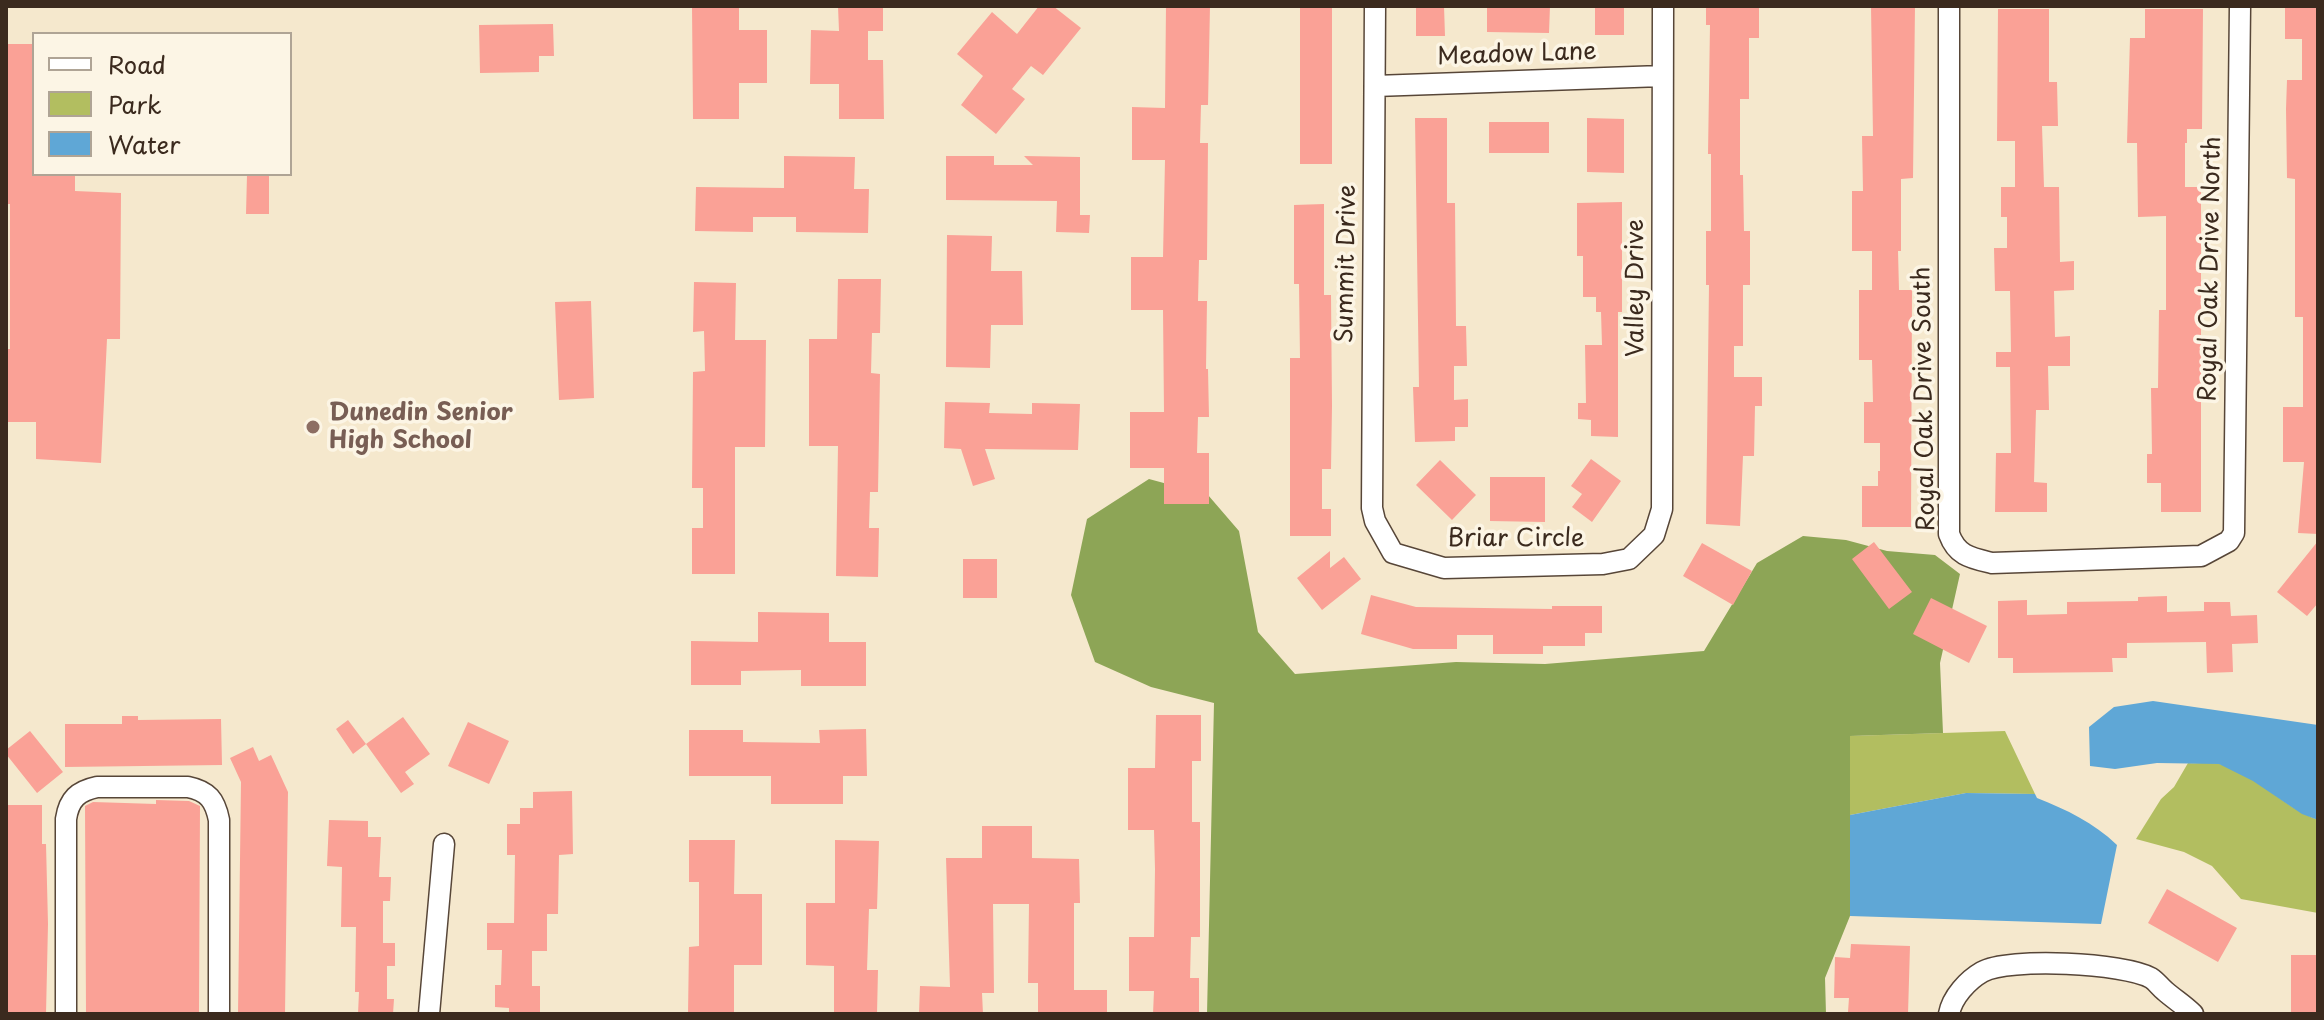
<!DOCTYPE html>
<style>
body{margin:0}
#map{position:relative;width:2324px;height:1020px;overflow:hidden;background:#f5e8cd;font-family:"Playpen Sans",sans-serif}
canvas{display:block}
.frame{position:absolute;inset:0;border:8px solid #3b2a1e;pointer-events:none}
.legend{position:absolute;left:32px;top:32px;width:260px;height:144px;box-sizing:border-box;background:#fcf5e5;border:2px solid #afa495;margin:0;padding:10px 14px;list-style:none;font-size:24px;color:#3b2a1e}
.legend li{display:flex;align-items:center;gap:16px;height:40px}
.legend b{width:40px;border:2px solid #afa495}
</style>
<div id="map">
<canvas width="2324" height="1020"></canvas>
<div class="frame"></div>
<ul class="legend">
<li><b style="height:10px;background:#fff"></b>Road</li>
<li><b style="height:22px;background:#b2be60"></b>Park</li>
<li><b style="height:22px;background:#5fa7d6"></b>Water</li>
</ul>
</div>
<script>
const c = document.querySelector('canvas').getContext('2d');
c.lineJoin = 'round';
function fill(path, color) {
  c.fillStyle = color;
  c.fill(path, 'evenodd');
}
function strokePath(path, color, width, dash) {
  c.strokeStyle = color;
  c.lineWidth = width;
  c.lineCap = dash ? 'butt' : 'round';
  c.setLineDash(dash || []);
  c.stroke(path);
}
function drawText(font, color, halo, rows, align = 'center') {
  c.font = font + ' "Playpen Sans",sans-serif';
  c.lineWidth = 7;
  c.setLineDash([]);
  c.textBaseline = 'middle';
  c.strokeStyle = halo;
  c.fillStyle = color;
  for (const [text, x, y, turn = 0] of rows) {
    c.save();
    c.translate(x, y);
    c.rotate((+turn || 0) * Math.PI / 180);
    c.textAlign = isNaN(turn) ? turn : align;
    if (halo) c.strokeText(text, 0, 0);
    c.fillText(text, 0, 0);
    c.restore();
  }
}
const green = new Path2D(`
 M2005,731L2035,794L1966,793L1850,815V736Z
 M2188,763C2198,764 2210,762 2220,764C2256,774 2283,807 2318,820V913L2241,899L2212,866L2184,852L2136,839L2161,799L2174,787Z`);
const forest = new Path2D(`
 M1149,479L1208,495L1239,531L1258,632L1295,674L1456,662L1545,664L1704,651L1757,563L1803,536L1846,540L1887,551L1935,555L1960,574L1940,663L1943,733L1850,736V916L1825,978L1826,1014H1207L1214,703L1151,687L1095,662L1071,595L1087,519Z`);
const water = new Path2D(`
 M2153,701L2318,725V820L2302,814L2253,781L2219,764L2157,763L2115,769L2090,766L2089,727L2114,707Z
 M1966,793L2035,794L2037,798C2067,810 2093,822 2117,845L2101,924L1850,916V815Z`);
const building = new Path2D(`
 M692,6H739V30H767V83H739V119H693Z
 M838,6H883V31H868V60H883L884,119H839V84H810L811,30L839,31Z
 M1039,6H1053L1081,28L1043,75L1031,66L1012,89L1025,99L996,134L961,105L983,76L957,54L992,12L1017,34Z
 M1166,6H1210L1208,105H1201L1200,143H1208L1207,260H1199L1198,301H1207L1206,369H1208L1209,417H1198L1197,453H1209V504H1164V468H1130V412H1164L1163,310H1131V257H1163L1165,160H1132V107L1165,108Z
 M1300,6H1332V164H1300Z
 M1416,6H1444L1445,36H1416Z
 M1487,6H1550L1549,33L1487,32Z
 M1595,6H1624V35H1595Z
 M1706,6H1759V38H1749V99H1740V175H1743L1744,231H1750V285H1743V346H1734V377H1762V406H1755L1754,456H1743L1740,526L1706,524L1709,285H1706V231H1711V154H1708L1710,25H1706Z
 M1871,6H1915L1913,178L1901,179V251H1898L1899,290H1912L1911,527H1862V486H1878V471H1880V443H1864V402H1873L1872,360H1859V290H1872V251H1852V191H1863L1862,136H1873Z
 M2285,6H2318V534L2298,533L2304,462H2283V407H2303V317H2295V179L2287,178L2286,109L2287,80H2302V39H2285Z
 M1998,9H2049V82H2057L2058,126H2042L2044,187H2059L2060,262L2074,261V290L2054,291L2055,337L2070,336V366H2048L2049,410H2036L2034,482L2047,483V512H1995L1996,453H2011L2010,367H1996V352H2011L2010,291H1995L1994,248H2007V217H2001V187H2015V141H1997Z
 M2145,9H2203L2202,129H2187V143H2185V187H2201V512H2161V483H2147V454H2152L2151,388H2158L2159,310H2166V216L2138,217L2137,143H2127L2130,38H2145Z
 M553,24L554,56H539V72L480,73L479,25Z
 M6,44H34V174H75V191L121,193L120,339H107L101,463L36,459V422H6V349H10V204H6Z
 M1415,118H1447V203H1455L1456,326H1466L1467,366H1454V400L1468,399V427H1455V441L1415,442L1413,387H1419Z
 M1587,118L1624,119V173L1587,172Z
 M1489,122H1549V153H1489Z
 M784,156L855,157L854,189H869L868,233L796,232V217H753V232L695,231L696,187L784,188Z
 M946,156H994V165H1033L1024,156L1080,157V215H1090L1089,233L1056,232L1057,201L946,200Z
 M247,175H269V214H246Z
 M1622,202V312H1618V437L1591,436V420L1578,419V403H1586L1585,345H1602L1601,312H1596V297H1583V256H1577V203Z
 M1324,204V295H1331L1332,406L1331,469H1322V509H1331V536H1290V358H1300L1299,284H1294V205Z
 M947,235L992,236L991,271H1022L1023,325H991L990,368L946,367Z
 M838,279H881L880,333H872L871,373L880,374L878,492H870L869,528H879L878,577L836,576L838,446H809V339H837Z
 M694,282L736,283L735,340H766L765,447H735V574H692V528H703V488H692L693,372L705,371L704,331L693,332Z
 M591,301L594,398L559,400L555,302Z
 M945,402L990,403L989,413L1032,414V403L1080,404L1078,450L985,449L995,479L973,486L961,449L944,448Z
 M1591,459L1621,481L1592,522L1572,507L1582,494L1571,486Z
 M1440,460L1476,495L1452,520L1416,485Z
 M1490,477H1545V522L1490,521Z
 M2318,541V603L2307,616L2277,592Z
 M1874,542L1912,592L1889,609L1852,559Z
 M1702,543L1752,571L1733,605L1683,576Z
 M1330,551V568L1344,557L1361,579L1322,610L1297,578Z
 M963,559H997V598H963Z
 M1371,595L1416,607L1552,609V606H1602V633H1585V646H1543V654H1493V635H1457V649H1413L1361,634Z
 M2167,596V612L2204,611V602H2230L2231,616L2257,615L2258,643L2232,644L2233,672L2207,673L2206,642L2127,643V658H2112L2113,672L2013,673V658H1998V601L2027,600V615L2067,614V602L2138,601V597Z
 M1931,598L1987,626L1969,663L1913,634Z
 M758,612L829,613V642H866V686H801V670L741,671V685H691V641L758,642Z
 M1156,715H1201V761H1192V822H1200V937H1191L1190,978H1199V1014H1153L1154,991H1129V937H1154L1155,869L1154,830H1128V768H1155Z
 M122,716H138V720L221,719L222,765L65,767V724H122Z
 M403,717L430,754L405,772L414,784L401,793L366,744Z
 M348,720L366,744L353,754L336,729Z
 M468,722L509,741L489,784L448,766Z
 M866,729L867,776H843V804H771V776H689V730H743V742L820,743L819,730Z
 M30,731L63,772L37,793L6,754V750Z
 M253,747L259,761L271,755L288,792L285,1014H238L241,782L230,758Z
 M572,791L573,854L559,855L558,914H547V951H532V986H540V1014H509V1008L495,1007V985H501L502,950H487V923H514L515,855H507V824H520V808H533V792Z
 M156,800L189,801L200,806L199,1014H86L85,806L93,802L156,804Z
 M6,805H42V844H46L48,924L46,1014H6Z
 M329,820L368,821V837H381L379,877H391L390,901H383V943H395V966H387V999H394L393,1014H358L359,992H355L356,927H341L342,867L327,866Z
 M982,826H1032V858L1079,859L1080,903H1074V990H1107V1014H1038V983H1028L1029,904H993L994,993H982L983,1014H919L920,986L950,987L946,858H982Z
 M689,840H735L734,894H762V965H734V1014H688L689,947L699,946V882H689Z
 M835,840L879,841L877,909H869L867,970H878L877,1014H834V966L806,965V903H835Z
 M2167,889L2237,928L2218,962L2148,923Z
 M1851,944L1910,946L1908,1014L1848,1012L1849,998H1834L1835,957L1850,958Z
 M2291,955H2318V1014H2291Z`);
const minor = new Path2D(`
 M1375,6L1372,508L1375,521L1393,553L1444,568L1603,564L1629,559L1654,535L1662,509L1663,6
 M1949,6V534C1957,556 1971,558 1992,563L2201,556L2229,541L2234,533L2240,6
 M1375,86L1662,76
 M66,1014V819C69,799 78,791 97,787H188C208,791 215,800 219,820V1014
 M429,1014L444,844
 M1949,1014C1952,997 1968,980 1982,972C2009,957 2124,963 2151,978C2156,981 2160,987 2165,991C2174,999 2184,1005 2193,1014`);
const markers = [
 [313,427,8,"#8d6e63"]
];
const streetNames = [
 ["Meadow Lane",1517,55,-2],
 ["Summit Drive",1347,264,-89],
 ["Royal Oak Drive North",2211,269,-89],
 ["Valley Drive",1636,288,-90],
 ["Royal Oak Drive South",1925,399,-91],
 ["Briar Circle",1516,539]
];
const educationNames = [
 ["Dunedin Senior",329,413],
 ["High School",329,441]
];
fill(green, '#b2be60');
fill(forest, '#8da556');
fill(water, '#5fa7d6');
fill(building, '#faa196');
strokePath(minor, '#574638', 23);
strokePath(minor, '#fff', 20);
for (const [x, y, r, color] of markers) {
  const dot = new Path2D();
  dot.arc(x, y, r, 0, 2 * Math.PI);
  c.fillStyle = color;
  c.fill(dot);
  strokePath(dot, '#fcf5e5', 3);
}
drawText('24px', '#3b2a1e', '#fcf5e5', streetNames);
drawText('bold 24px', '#785e54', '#fcf5e5', educationNames, 'left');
</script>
